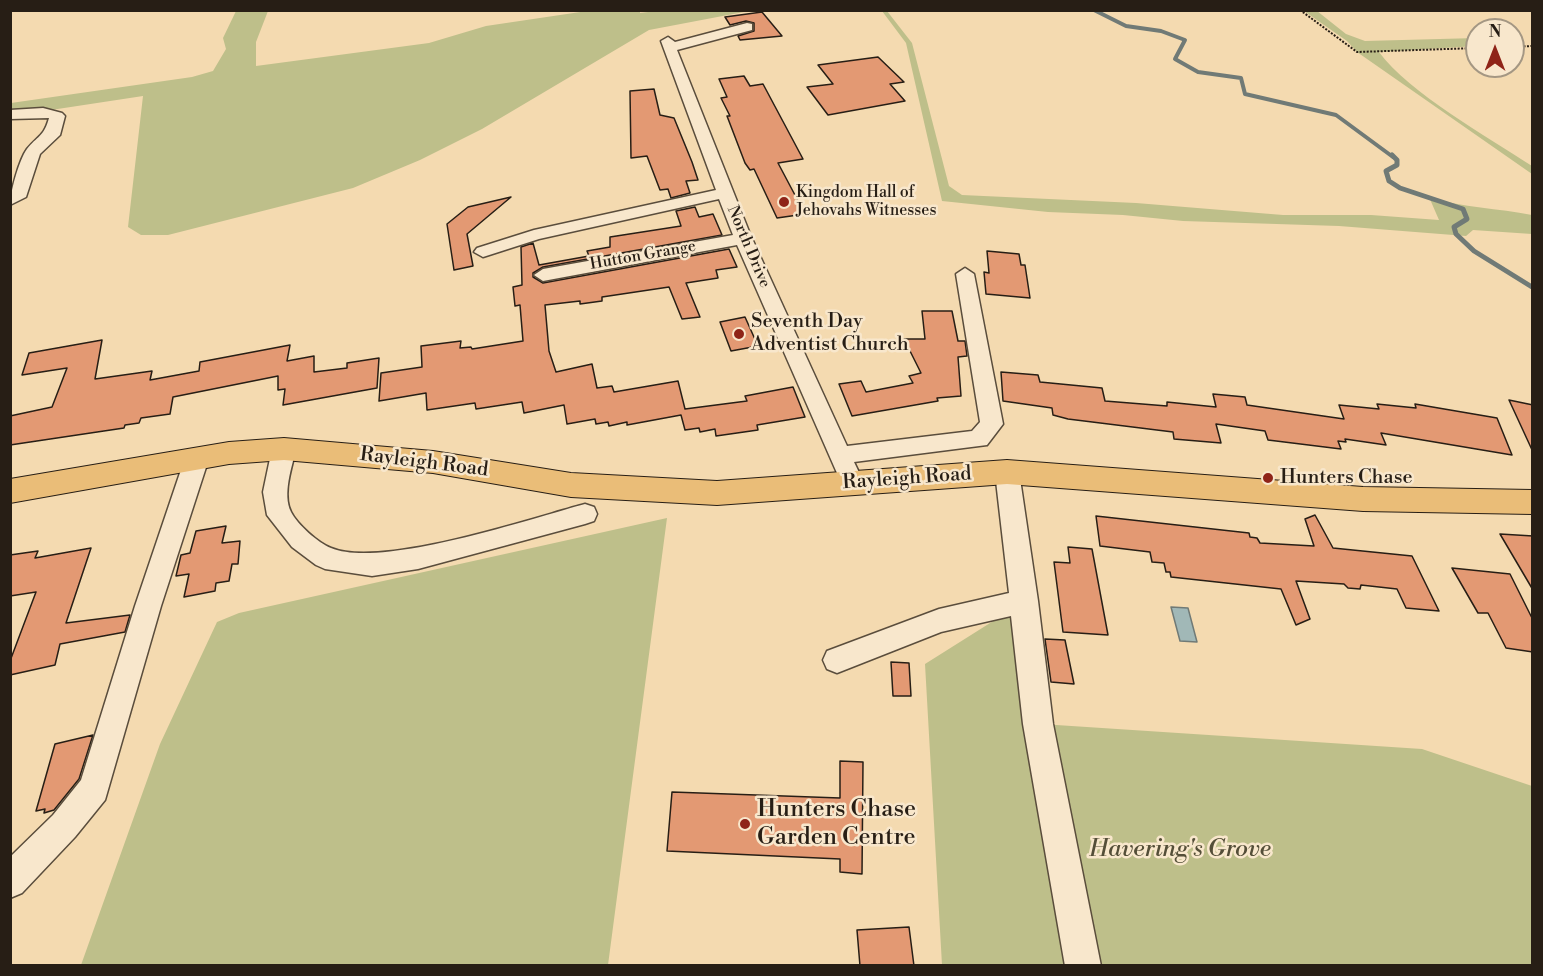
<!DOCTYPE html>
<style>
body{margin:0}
#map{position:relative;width:1543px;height:976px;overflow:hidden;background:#f4dab0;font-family:"Libre Bodoni",serif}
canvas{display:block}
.frame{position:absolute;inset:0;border:12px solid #271e15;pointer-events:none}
.north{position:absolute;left:1465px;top:18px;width:60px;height:60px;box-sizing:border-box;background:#f8e7cc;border:2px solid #a49783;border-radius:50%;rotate:0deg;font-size:16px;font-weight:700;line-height:24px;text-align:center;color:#271e15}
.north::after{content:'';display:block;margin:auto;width:21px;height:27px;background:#8f2418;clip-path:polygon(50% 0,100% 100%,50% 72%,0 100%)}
</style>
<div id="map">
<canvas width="1543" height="976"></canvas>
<div class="frame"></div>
<div class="north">N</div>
</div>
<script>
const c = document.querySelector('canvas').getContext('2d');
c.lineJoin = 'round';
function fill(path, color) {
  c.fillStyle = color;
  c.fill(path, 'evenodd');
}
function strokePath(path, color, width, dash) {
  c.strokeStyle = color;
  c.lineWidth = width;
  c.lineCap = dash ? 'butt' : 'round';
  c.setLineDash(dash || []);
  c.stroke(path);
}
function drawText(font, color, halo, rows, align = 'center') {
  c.font = font + ' "Libre Bodoni",serif';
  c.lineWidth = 5;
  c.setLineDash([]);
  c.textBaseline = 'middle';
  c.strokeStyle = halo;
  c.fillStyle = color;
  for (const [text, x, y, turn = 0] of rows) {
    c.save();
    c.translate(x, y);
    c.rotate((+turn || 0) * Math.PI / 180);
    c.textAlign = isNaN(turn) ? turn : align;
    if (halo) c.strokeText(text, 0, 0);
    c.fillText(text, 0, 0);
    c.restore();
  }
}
const green = new Path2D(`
 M664,10L749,11L649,30L482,129L420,160L353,188L168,235H141L128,227L143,96L51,110L39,107L11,111V103L192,77L213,71L226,49L223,38L236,11H268L256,42V66L429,43L486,26L587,11H640V13Z
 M882,11H887L912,43L949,186L962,195L1136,203L1283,215H1371L1439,220L1429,197C1463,208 1498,208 1532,215V234L1473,230L1466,236L1339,226L1183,221L1123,215L1048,212L942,201L906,43Z
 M1304,11H1317L1346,34L1365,41L1477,38V46L1379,52C1409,93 1488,137 1532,166V174L1357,52L1347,41Z
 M667,518L608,965H81L160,744L217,622L239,613Z
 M1025,601L1041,724L1422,749L1532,786V965H942L925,664Z`);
const water = new Path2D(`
 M1171,607L1188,608L1197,642L1180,641Z`);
const streamFar1 = new Path2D(`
 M1094,10L1126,26L1161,31L1185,40L1175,59L1198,72L1241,78L1245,94L1336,115L1393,157`);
const stream = new Path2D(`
 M1392,155L1397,160V165L1386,171L1389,181L1400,188L1463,209L1467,219L1454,227L1456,234L1474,251L1532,287`);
const building = new Path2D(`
 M762,12L782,36L740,40L738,36L754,31V23L746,21L730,25L725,17Z
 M878,57L904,82L890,84L905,101L828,115L807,87L833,84L818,65Z
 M744,76L750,86L763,84L803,159L778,163L805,214L777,218L754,169L750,170L745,163L727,116H730L721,98L727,97L719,79Z
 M654,89L660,115L674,118L692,162L698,180L686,181L690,193L671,198L668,189L660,190L647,156L631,158L630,91Z
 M511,197L467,234L473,266L454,270L447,224L468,207Z
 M695,207L699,217L713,214L722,235L543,267L533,273V277L543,283L729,249L737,267L716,270L718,278L686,283L700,317L682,319L669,287L602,297V301L580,304V301L545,305L549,351L556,372L592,364L597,388L612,386L614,392L678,381L685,409L747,401L745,396L793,387L805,417L757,425L758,430L716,436L715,429L700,432L699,428L685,430L681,415L627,425V422L609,426L608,422L596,424L595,419L567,424L564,405L524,413L522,402L476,409L475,403L427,410L426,393L379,401L381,373L422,367L421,346L461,341L460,348L471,347L472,349L523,341L520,305L515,306L513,287L522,285L521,247L533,243L539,265L589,256L587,251L610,247V237L681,226L676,211Z
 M987,251L1019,254L1021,265H1025L1030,298L986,294L984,272L989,273Z
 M922,311H952L958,341H965L967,356L958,357L961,396L937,398L938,401L852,416L839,384L861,381L866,392L913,383L909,376L921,373L904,339H925Z
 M745,317L758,346L731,351L720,322Z
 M102,340L95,379L152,371L150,380L199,371L200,362L290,345L287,361L314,356V372L347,368V363L379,358L377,388L283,405L285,389L278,390V376L173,397L170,414L141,418L139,423L125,425L124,428L10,445V416L52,407L67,368L22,375L29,353Z
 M1001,372L1038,375L1040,382L1102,388L1105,401L1167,406V402L1216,407L1213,394L1245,397L1247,405L1344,419L1339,405L1379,409L1377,404L1416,408L1415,404L1497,418L1512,455L1381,433L1386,445L1345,439L1346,442L1338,441L1341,449L1268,440L1265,431L1216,424L1221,443L1174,439L1173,432L1068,419L1053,415L1052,408L1003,401Z
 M1509,400L1533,405V452Z
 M1315,515L1333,548L1412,556L1439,611L1406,608L1397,589L1361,585L1360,589L1348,588L1344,584L1296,581L1310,619L1296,625L1281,589L1171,577L1170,572H1166L1164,563L1152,562L1150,552L1100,546L1096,516L1249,533L1250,537L1257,538L1260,543L1314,546L1305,519Z
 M226,526L222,543L240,541L238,564H232L229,581L216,583L215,591L184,597L189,574L176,576L181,555L190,553L196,531Z
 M1500,534L1533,536V590Z
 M1068,547L1092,549L1108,635L1063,632L1054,562L1070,563Z
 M91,548L66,623L130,615L125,632L60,644L55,665L10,675V661L36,592L10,596V555L38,551L35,558Z
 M1452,568L1510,574L1533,620V652L1506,648L1488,613H1478Z
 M1045,639L1065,640L1074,684L1051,682Z
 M891,662L909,663L911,696H893Z
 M93,735L79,779L54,810L44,813L45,809L36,811L55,744Z
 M840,761L863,762L862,874L840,872V859L667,851L672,792L840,798Z
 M909,927L914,966H860L857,930Z`);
const path = new Path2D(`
 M1300,10L1357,52L1477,48
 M1513,47L1532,46`);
const minor = new Path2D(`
 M747,23L752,24V30L677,50L750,234L847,446L972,431L980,422L956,274L965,268L974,274L1003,424L987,445L854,462L864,483L860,489L852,492L844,489L737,245L543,281L534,275L543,269L733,235L719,199L539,239L483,257L474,252L477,248L534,230L716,190L661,41L668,37L675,42Z
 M43,108L62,113L65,116L60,135L40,154L26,197L10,205C10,193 19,160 27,149C37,136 44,137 49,118L10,119V110Z
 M284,441L292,443L296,449C292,467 282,494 291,512C297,524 318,543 331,548C381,569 529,519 585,504L594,507L597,514L594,521L585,524L418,569L372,576L325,569L316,565L292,547L267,515L263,492L272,449L276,443Z
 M197,449L205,452L209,458L161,606L105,800L75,837L22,893L10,898V857L53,815L81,780L135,606L185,458L189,452Z
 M1007,463L1015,466L1019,472L1038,601L1053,724L1101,966H1065L1023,724L1011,616L941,632L837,673L827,669L823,660L827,651L939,609L1009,593L995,472L999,466Z`);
const major = new Path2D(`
 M284,438L433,451L571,473L717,481L1007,460L1363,487L1532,490V514L1363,511L1007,484L717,505L571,497L433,473L284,460L229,464L10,503V479L229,442Z`);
const markers = [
 [784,202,6,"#8f2418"],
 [739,334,6,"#8f2418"],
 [1268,478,6,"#8f2418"],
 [745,824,6,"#8f2418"]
];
const farPoinames = [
 ["Kingdom Hall of",796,193],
 ["Jehovahs Witnesses",796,211]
];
const farStreetnames = [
 ["North Drive",748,247,67],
 ["Hutton Grange",643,256,-10]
];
const poiNames = [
 ["Seventh Day",751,322],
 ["Adventist Church",751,345],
 ["Hunters Chase",1280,478]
];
const streetNames = [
 ["Rayleigh Road",424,463,7],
 ["Rayleigh Road",907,479,-4]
];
const nearPoinames = [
 ["Hunters Chase",757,810],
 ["Garden Centre",757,838]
];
const nearParknames = [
 ["Havering's Grove",1180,850]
];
fill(green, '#bebf8a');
fill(water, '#a1b8b7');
strokePath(water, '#707a76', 1.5);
strokePath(streamFar1, '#707a76', 4);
strokePath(stream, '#707a76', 5);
fill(building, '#e39973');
strokePath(building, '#271e15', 1.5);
strokePath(minor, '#5a4d3c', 3);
strokePath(major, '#271e15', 2);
strokePath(path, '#271e15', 2, [2, 1.5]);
fill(minor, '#f8e7cc');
fill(major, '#eabd78');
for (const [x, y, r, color] of markers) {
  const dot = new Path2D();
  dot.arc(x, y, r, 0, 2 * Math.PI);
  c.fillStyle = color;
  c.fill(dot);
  strokePath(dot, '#f8e7cc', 2);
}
drawText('16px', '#271e15', '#f8e7cc', farPoinames, 'left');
drawText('16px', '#271e15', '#f8e7cc', farStreetnames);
drawText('20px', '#271e15', '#f8e7cc', poiNames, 'left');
drawText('20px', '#271e15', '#f8e7cc', streetNames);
drawText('24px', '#271e15', '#f8e7cc', nearPoinames, 'left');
drawText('italic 24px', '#544e38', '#f8e7cc', nearParknames);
</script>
